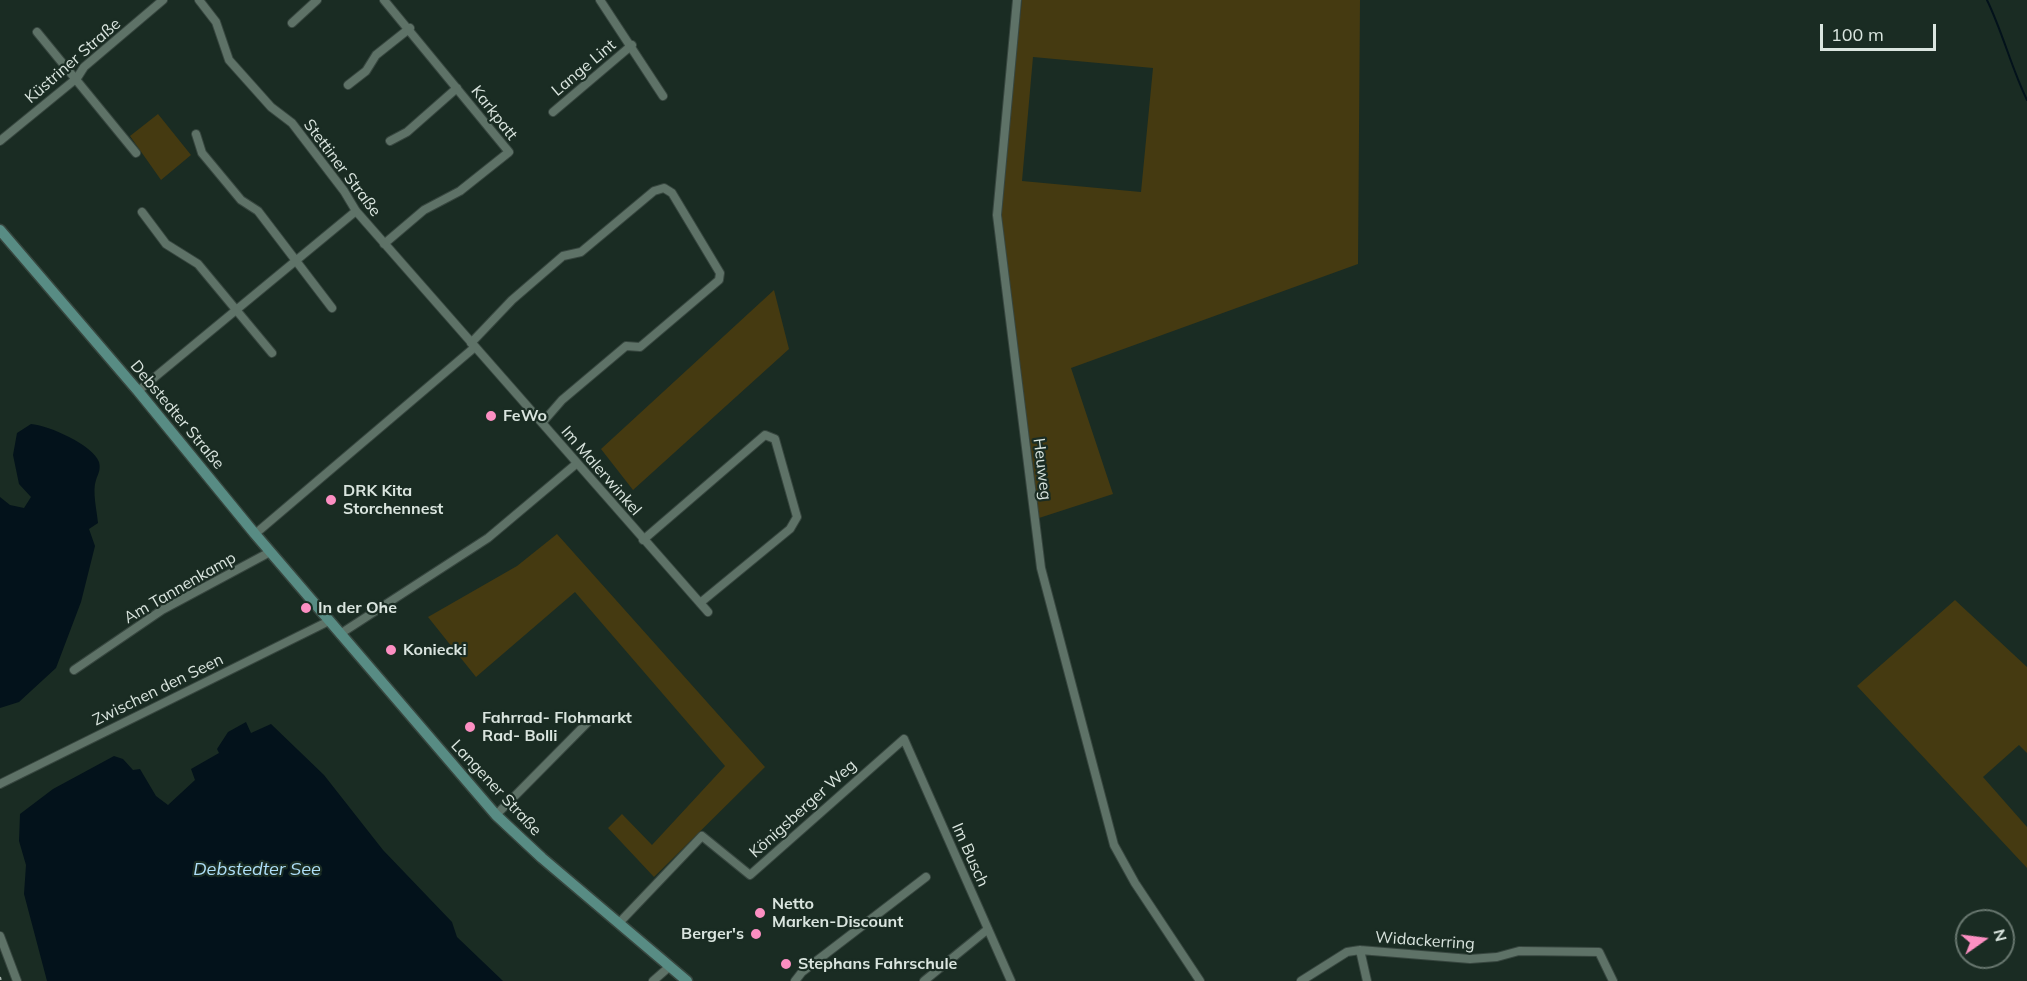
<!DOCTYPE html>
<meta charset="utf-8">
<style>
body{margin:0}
#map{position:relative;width:2027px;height:981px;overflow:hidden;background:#1a2c23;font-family:Mulish,sans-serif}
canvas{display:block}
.north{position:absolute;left:1955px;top:909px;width:60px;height:60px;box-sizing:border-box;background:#1a2c23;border:2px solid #67766e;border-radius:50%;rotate:76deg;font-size:16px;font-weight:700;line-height:24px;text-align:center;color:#dae5df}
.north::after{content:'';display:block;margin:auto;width:21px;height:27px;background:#fc8fc2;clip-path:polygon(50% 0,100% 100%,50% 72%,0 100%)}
.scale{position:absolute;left:1820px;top:24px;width:116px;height:27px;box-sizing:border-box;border:3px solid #dae5df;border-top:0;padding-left:8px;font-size:18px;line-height:21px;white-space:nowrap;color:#dae5df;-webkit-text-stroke:4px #1a2c23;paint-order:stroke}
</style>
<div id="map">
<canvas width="2027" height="981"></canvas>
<div class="north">N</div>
<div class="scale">100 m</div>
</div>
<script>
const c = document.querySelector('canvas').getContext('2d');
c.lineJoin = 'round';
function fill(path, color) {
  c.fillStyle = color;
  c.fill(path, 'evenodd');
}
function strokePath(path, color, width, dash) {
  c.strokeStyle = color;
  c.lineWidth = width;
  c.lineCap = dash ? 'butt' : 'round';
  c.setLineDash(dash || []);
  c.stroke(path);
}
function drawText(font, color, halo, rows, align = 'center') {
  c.font = font + ' Mulish,sans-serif';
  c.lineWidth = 4.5;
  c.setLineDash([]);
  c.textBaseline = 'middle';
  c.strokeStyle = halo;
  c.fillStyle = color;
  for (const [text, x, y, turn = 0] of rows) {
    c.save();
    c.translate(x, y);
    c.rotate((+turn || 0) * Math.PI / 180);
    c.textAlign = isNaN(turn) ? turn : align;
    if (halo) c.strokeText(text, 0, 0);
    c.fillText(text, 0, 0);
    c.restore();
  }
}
const green = new Path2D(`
 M1022,0H1360L1358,264L1071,368L1113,494L1039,518L999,198ZM1033,57L1153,68L1141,192L1022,181Z
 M158,114L191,155L161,180L130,136Z
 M774,290L789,349L633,490L601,449Z
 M557,534L765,767L654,877L608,828L622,814L652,845L725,766L575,592L476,677L428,617L517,566Z
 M1955,600L2027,667V753L2019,745L1983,777L2027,827V868L1857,686Z`);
const water = new Path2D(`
 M31,424C48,425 93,445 99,462C101,470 98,474 96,480C92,491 97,511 98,523L89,529L95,546L81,602L56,668L19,702L0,708V497L10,505L24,508L31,497L19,484L13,455L17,433Z
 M246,722L251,733L271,724L324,775L383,850L452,922L457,937L503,981H47L24,894L26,865L19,841L20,814L53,789L114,756L123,759L133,770L140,769L156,796L168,805L195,780L191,769L219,753L217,749L228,732Z`);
const stream = new Path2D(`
 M1987,0C2003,33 2011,67 2027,100`);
const minor = new Path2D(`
 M199,0L216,22L229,60L271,107L292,123L344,191L356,211L708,612
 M384,0L509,152L460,191L424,210L384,244
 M600,0L663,96
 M1017,0L997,215L1041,568L1114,845L1135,883L1200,981
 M292,23L317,0
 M37,32L136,153
 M348,85L366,71L376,55L410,28
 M553,112L632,45
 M196,134L202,153L241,200L258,211L332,308
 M0,141L77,78L84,67L163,0
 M390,141L407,132L457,88
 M142,212L166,244L198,264L272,353
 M471,343L512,300L563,256L581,252L654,191L664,188L672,193L720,273L719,280L640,347L626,346L562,400L542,423
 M138,391L356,211
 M255,534L475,347
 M643,540L765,435L775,439L797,517L790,529L700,603
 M340,634L488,538L576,464
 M74,670L162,610L270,552
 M0,784L329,621
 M496,815L587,723
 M619,923L702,836L750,875L904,739L1011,981
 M0,936L17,981
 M1360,950L1367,981
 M653,981L669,967
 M795,981L802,972L926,877
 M924,981L988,929
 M1301,981L1347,952L1360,950L1470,959L1497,957L1519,951L1599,952L1613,981`);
const secondary = new Path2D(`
 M0,230L138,391L255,534L496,815L542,858L687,981`);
const rail = new Path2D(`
 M0,977L1,981`);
const markers = [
 [491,416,6,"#fc8fc2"],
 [331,500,6,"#fc8fc2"],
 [306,608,6,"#fc8fc2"],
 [391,650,6,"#fc8fc2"],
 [470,727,6,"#fc8fc2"],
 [760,913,6,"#fc8fc2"],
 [756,934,6,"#fc8fc2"],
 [786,964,6,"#fc8fc2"]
];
const streetNames = [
 ["Küstriner Straße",73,61,-41],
 ["Lange Lint",584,68,-40],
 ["Karkpatt",494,113,52],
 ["Stettiner Straße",342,168,53],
 ["Debstedter Straße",177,415,50],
 ["Heuweg",1042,469,83],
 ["Im Malerwinkel",601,471,49],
 ["Am Tannenkamp",180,588,-30],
 ["Zwischen den Seen",158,690,-26],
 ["Langener Straße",496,788,47],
 ["Königsberger Weg",803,809,-42],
 ["Im Busch",970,855,66],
 ["Widackerring",1425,941,4]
];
const poiNames = [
 ["FeWo",503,416],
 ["DRK Kita",343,491],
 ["Storchennest",343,509],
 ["In der Ohe",318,608],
 ["Koniecki",403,650],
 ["Fahrrad- Flohmarkt",482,718],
 ["Rad- Bolli",482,736],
 ["Netto",772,904],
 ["Marken-Discount",772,922],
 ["Berger's",744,934,"right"],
 ["Stephans Fahrschule",798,964]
];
const waterNames = [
 ["Debstedter See",257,870]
];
fill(green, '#453a11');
fill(water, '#03121b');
strokePath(stream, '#03121b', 2);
strokePath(minor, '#37463f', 10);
strokePath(secondary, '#37463f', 13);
strokePath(minor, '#5e7267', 8);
strokePath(secondary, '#588c84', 10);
strokePath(rail, '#a5b2ab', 2, [3, 6]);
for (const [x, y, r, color] of markers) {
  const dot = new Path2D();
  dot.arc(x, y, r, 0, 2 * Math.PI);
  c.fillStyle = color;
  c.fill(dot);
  strokePath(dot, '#1a2c23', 2);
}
drawText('16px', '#dae5df', '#1a2c23', streetNames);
drawText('bold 16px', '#dae5df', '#1a2c23', poiNames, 'left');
drawText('italic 18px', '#aedef7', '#1a2c23', waterNames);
</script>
